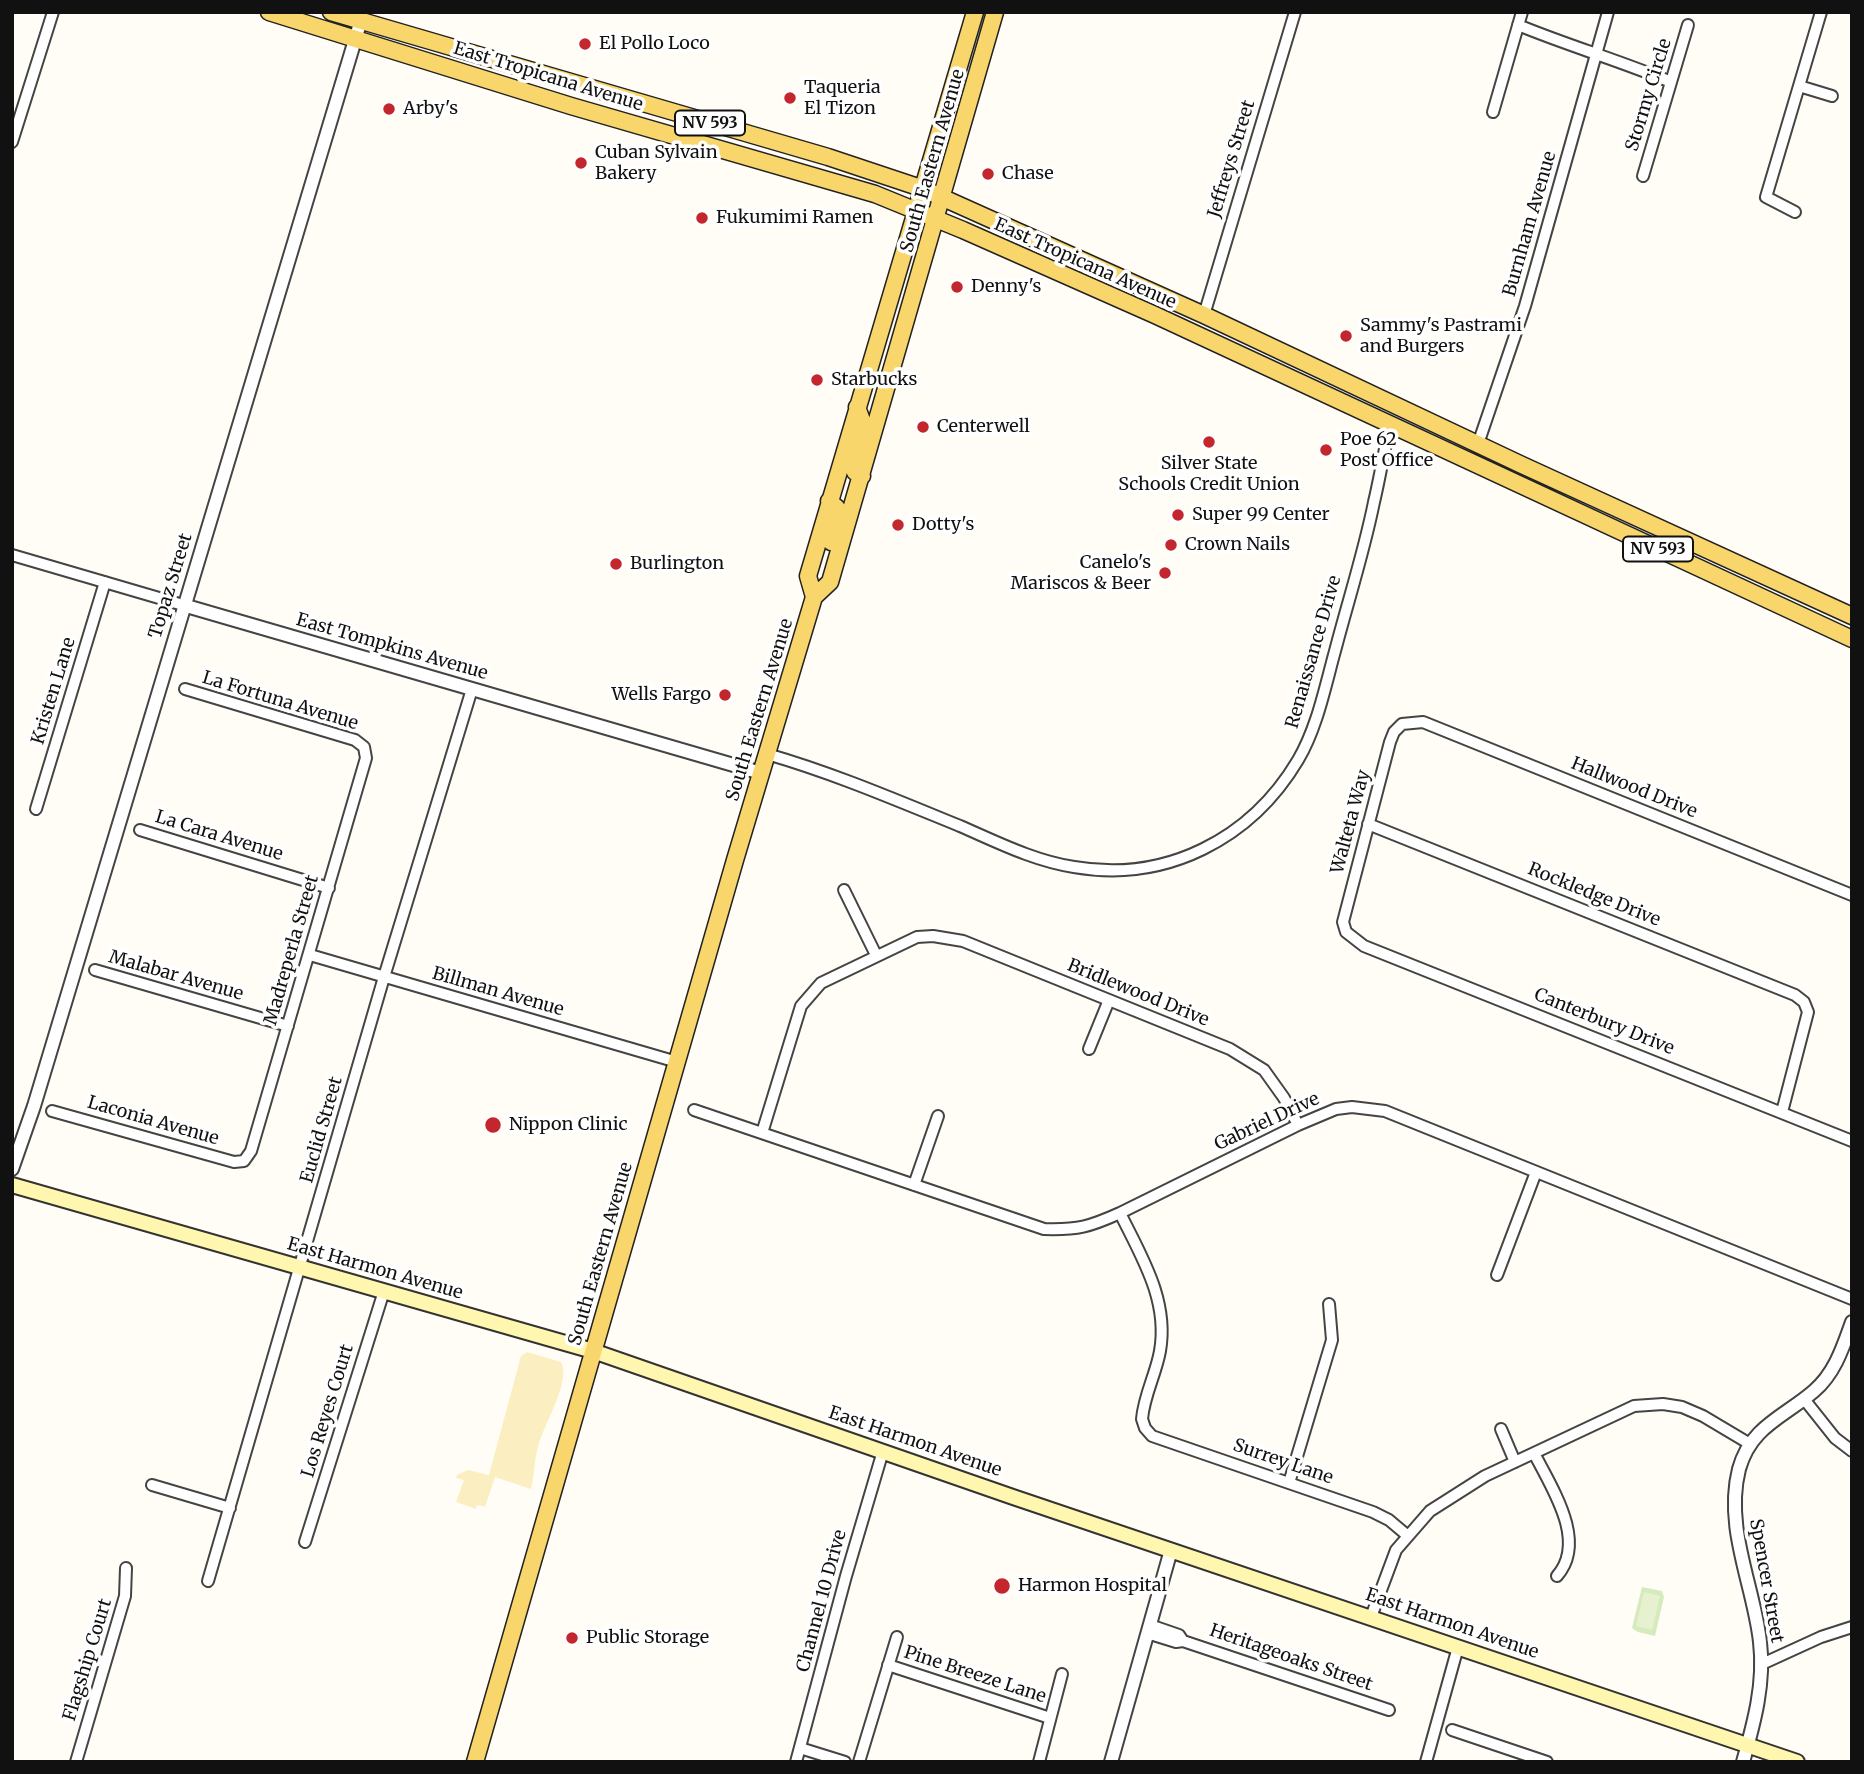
<!DOCTYPE html>
<style>
body{margin:0}
#map{position:relative;width:1864px;height:1774px;overflow:hidden;background:#fffdf5;font-family:Merriweather,serif}
canvas{display:block}
.frame{position:absolute;inset:0;border:14px solid #111;pointer-events:none}
</style>
<div id="map">
<canvas width="1864" height="1774"></canvas>
<div class="frame"></div>
</div>
<script>
const c = document.querySelector('canvas').getContext('2d');
c.lineJoin = 'round';
function fill(path, color) {
  c.fillStyle = color;
  c.fill(path, 'evenodd');
}
function strokePath(path, color, width, dash) {
  c.strokeStyle = color;
  c.lineWidth = width;
  c.lineCap = dash ? 'butt' : 'round';
  c.setLineDash(dash || []);
  c.stroke(path);
}
function drawText(font, color, halo, rows, align = 'center') {
  c.font = font + ' Merriweather,serif';
  c.lineWidth = 7;
  c.setLineDash([]);
  c.textBaseline = 'middle';
  c.strokeStyle = halo;
  c.fillStyle = color;
  for (const [text, x, y, turn = 0] of rows) {
    c.save();
    c.translate(x, y);
    c.rotate((+turn || 0) * Math.PI / 180);
    c.textAlign = isNaN(turn) ? turn : align;
    if (halo) c.strokeText(text, 0, 0);
    c.fillText(text, 0, 0);
    c.restore();
  }
}
const green = new Path2D(`
 M1642,1587L1662,1591L1664,1597L1655,1636L1638,1632L1632,1628Z`);
const sand = new Path2D(`
 M527,1352L561,1362C571,1379 546,1422 540,1440C534,1456 535,1473 531,1489L495,1477L485,1507L477,1505L476,1509L456,1502L464,1480L456,1478L457,1475L468,1470L489,1475L521,1356Z`);
const pitch = new Path2D(`
 M1644,1592L1660,1596L1652,1630L1636,1626Z`);
const minor = new Path2D(`
 M1518,25C1569,46 1621,61 1671,82
 M1799,86L1832,96
 M1493,112L1522,12
 M12,142L53,12
 M1643,176L1688,25
 M1795,212L1766,197L1821,12
 M1204,315L1295,12
 M1478,444L1525,306L1608,12
 M12,555L183,605
 M767,754C833,773 896,800 960,826C997,842 1034,861 1074,867C1166,883 1251,839 1298,760C1317,728 1325,687 1335,651C1348,601 1364,552 1374,502C1380,477 1384,451 1390,425
 M36,809L105,582
 M1368,824L1795,995L1804,1002L1808,1012L1782,1112
 M140,830L329,888
 M844,890L876,955
 M1852,895L1423,722L1402,724L1394,732L1390,742L1343,922L1346,932L1364,946L1852,1141
 M310,955L677,1062
 M95,970L288,1026
 M1089,1049L1109,1000
 M694,1110L1044,1229C1078,1230 1089,1227 1120,1213L1298,1125L1336,1109L1352,1107L1385,1111L1852,1299
 M52,1111L234,1162L244,1161L251,1151L366,758L364,747L355,740L185,689
 M762,1133L801,1006L821,983L917,937L933,936L963,941L1230,1049L1264,1070L1284,1098L1298,1125
 M914,1185L938,1116
 M1120,1213C1141,1256 1169,1300 1160,1351C1156,1374 1144,1395 1142,1419L1145,1428L1152,1436L1373,1512L1389,1520L1408,1536
 M1497,1275L1536,1172
 M1804,1399L1835,1438L1852,1451
 M1501,1429L1515,1462
 M1534,1453C1551,1487 1588,1541 1557,1576
 M1289,1483L1332,1340L1329,1304
 M152,1485L230,1508
 M305,1542L384,1291
 M208,1581L384,977L472,689
 M1371,1617L1396,1550L1430,1511L1485,1476L1634,1406L1663,1404L1682,1407L1703,1416L1750,1444
 M1150,1625L1179,1635L1183,1641
 M1147,1633L1176,1642L1183,1641L1389,1710
 M1762,1664L1821,1637L1852,1627
 M888,1665L1050,1718
 M1452,1730L1547,1762
 M800,1748L845,1762
 M76,1762L125,1596L126,1568
 M796,1762L846,1576L883,1451
 M859,1762L897,1637
 M1039,1762L1062,1674
 M1426,1762L1458,1647`);
const tertiary = new Path2D(`
 M183,605L761,773
 M12,1169L34,1106L361,20
 M1111,1762L1171,1550
 M1743,1762C1754,1723 1765,1683 1760,1642C1754,1586 1724,1528 1739,1469C1751,1426 1784,1417 1814,1391C1835,1373 1843,1347 1852,1322`);
const secondary = new Path2D(`
 M12,1185L593,1351L1013,1497L1797,1762`);
const primary = new Path2D(`
 M269,12L571,106L875,194L963,230L1155,315L1852,639
 M331,12L828,157L921,188L1204,315L1522,465L1852,616
 M857,407L864,426L853,467L855,472L862,476
 M829,501L837,508L838,516L831,542
 M814,597L808,576L975,12
 M475,1762L735,860L814,597L830,582L995,12`);
const markers = [
 [585,44,7,"#c4262e"],
 [790,98,7,"#c4262e"],
 [389,109,7,"#c4262e"],
 [581,163,7,"#c4262e"],
 [988,174,7,"#c4262e"],
 [702,218,7,"#c4262e"],
 [957,287,7,"#c4262e"],
 [1346,336,7,"#c4262e"],
 [817,380,7,"#c4262e"],
 [923,427,7,"#c4262e"],
 [1209,442,7,"#c4262e"],
 [1326,450,7,"#c4262e"],
 [1178,515,7,"#c4262e"],
 [898,525,7,"#c4262e"],
 [1171,545,7,"#c4262e"],
 [616,564,7,"#c4262e"],
 [1165,573,7,"#c4262e"],
 [725,695,7,"#c4262e"],
 [493,1125,9,"#c4262e"],
 [1002,1586,9,"#c4262e"],
 [572,1638,7,"#c4262e"]
];
const shields = [
 [710,123,70],
 [1658,549,70]
];
const shieldNames = [
 ["NV 593",710,123],
 ["NV 593",1658,549]
];
const poiNames = [
 ["El Pollo Loco",599,44],
 ["Taqueria",804,88],
 ["El Tizon",804,109],
 ["Arby's",403,109],
 ["Cuban Sylvain",595,153],
 ["Bakery",595,174],
 ["Chase",1002,174],
 ["Fukumimi Ramen",716,218],
 ["Denny's",971,287],
 ["Sammy's Pastrami",1360,326],
 ["and Burgers",1360,347],
 ["Starbucks",831,380],
 ["Centerwell",937,427],
 ["Poe 62",1340,440],
 ["Post Office",1340,461],
 ["Silver State",1209,464,"center"],
 ["Schools Credit Union",1209,485,"center"],
 ["Super 99 Center",1192,515],
 ["Dotty's",912,525],
 ["Crown Nails",1185,545],
 ["Canelo's",1151,563,"right"],
 ["Mariscos & Beer",1151,584,"right"],
 ["Burlington",630,564],
 ["Wells Fargo",711,695,"right"],
 ["Nippon Clinic",509,1125],
 ["Harmon Hospital",1018,1586],
 ["Public Storage",586,1638]
];
const streetNames = [
 ["East Tropicana Avenue",548,77,17],
 ["Stormy Circle",1649,95,-73],
 ["Jeffreys Street",1232,159,-73],
 ["South Eastern Avenue",933,161,-74],
 ["Burnham Avenue",1530,224,-74],
 ["East Tropicana Avenue",1085,264,24],
 ["Topaz Street",171,586,-73],
 ["East Tompkins Avenue",392,647,16],
 ["Renaissance Drive",1314,652,-74],
 ["Kristen Lane",54,691,-73],
 ["La Fortuna Avenue",280,701,17],
 ["South Eastern Avenue",760,710,-73],
 ["Hallwood Drive",1634,788,22],
 ["Walteta Way",1351,822,-75],
 ["La Cara Avenue",219,836,17],
 ["Rockledge Drive",1594,895,22],
 ["Madreperla Street",292,950,-74],
 ["Malabar Avenue",176,976,16],
 ["Billman Avenue",498,992,16],
 ["Bridlewood Drive",1138,993,22],
 ["Canterbury Drive",1604,1022,22],
 ["Laconia Avenue",153,1121,16],
 ["Gabriel Drive",1267,1122,-25],
 ["Euclid Street",322,1130,-74],
 ["South Eastern Avenue",601,1254,-74],
 ["East Harmon Avenue",375,1269,16],
 ["Los Reyes Court",328,1411,-73],
 ["East Harmon Avenue",915,1442,19],
 ["Surrey Lane",1283,1462,19],
 ["Spencer Street",1766,1581,80],
 ["Channel 10 Drive",822,1601,-75],
 ["East Harmon Avenue",1452,1624,19],
 ["Heritageoaks Street",1291,1658,19],
 ["Flagship Court",88,1660,-73],
 ["Pine Breeze Lane",975,1675,18]
];
fill(green, '#d5ebbd');
fill(sand, '#fbeec1');
fill(pitch, '#e6f2cf');
strokePath(minor, '#444', 14);
strokePath(tertiary, '#444', 16);
strokePath(secondary, '#333', 18);
strokePath(primary, '#222', 19);
strokePath(minor, '#fff', 10);
strokePath(tertiary, '#fff', 12);
strokePath(secondary, '#fff6b0', 14);
strokePath(primary, '#f9d66b', 16);
for (const [x, y, r, color] of markers) {
  const dot = new Path2D();
  dot.arc(x, y, r, 0, 2 * Math.PI);
  c.fillStyle = color;
  c.fill(dot);
  strokePath(dot, '#fff', 2.5);
}
for (const [x, y, w] of shields) {
  const box = new Path2D();
  box.roundRect(x - w / 2, y - 12.5, w, 25, 5);
  c.fillStyle = '#fff';
  c.fill(box);
  strokePath(box, '#111', 2);
}
drawText('bold 16px', '#111', null, shieldNames);
drawText('18px', '#111', '#fff', poiNames, 'left');
drawText('18px', '#111', '#fff', streetNames);
</script>
